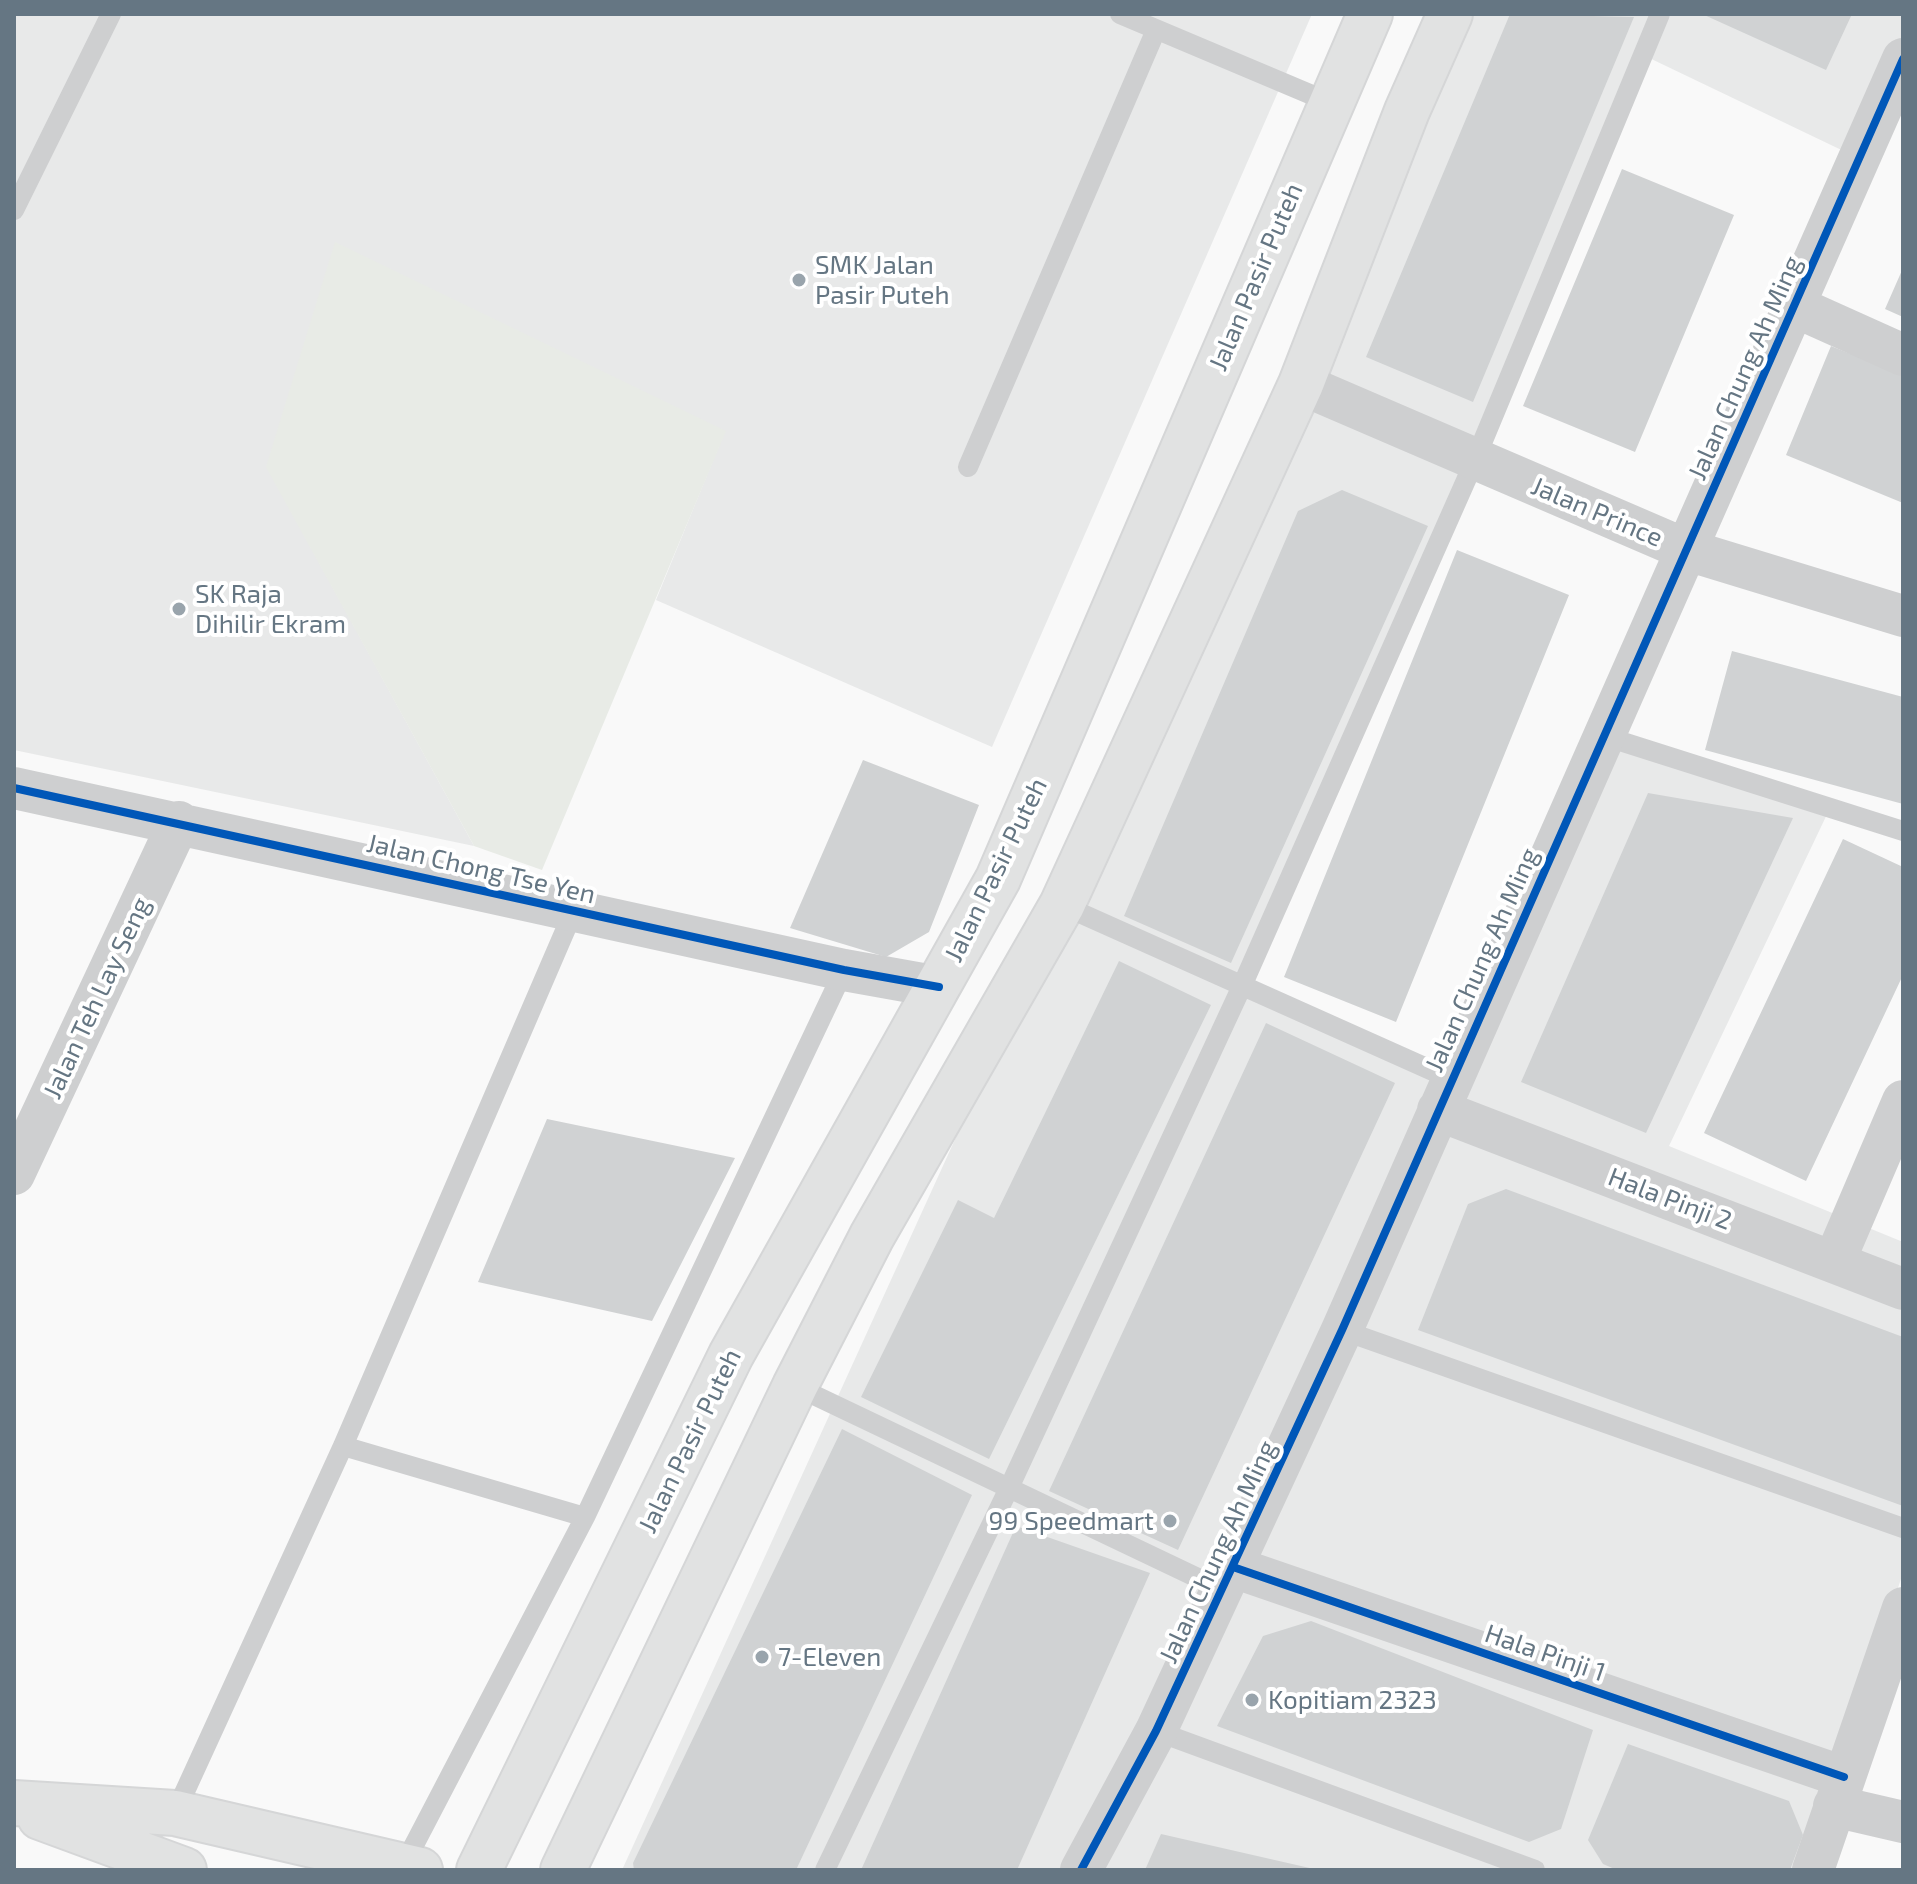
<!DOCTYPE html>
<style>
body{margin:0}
#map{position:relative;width:1917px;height:1884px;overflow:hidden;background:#f9f9f9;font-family:"Exo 2",sans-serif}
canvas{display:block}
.frame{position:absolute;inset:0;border:16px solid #657683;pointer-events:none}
</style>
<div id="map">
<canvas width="1917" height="1884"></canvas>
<div class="frame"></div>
</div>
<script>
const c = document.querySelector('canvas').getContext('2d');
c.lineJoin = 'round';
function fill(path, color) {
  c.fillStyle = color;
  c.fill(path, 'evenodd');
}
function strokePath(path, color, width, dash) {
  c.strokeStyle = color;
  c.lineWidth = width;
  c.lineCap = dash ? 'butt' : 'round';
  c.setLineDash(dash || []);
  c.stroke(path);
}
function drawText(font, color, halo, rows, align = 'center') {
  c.font = font + ' "Exo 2",sans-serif';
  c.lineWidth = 8;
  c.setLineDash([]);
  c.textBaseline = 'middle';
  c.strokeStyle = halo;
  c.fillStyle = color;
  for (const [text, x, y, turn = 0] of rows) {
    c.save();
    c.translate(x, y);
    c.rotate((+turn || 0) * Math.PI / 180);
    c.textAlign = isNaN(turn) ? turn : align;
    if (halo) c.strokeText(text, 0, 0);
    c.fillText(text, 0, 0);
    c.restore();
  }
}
const built = new Path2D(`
 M14,14H1312L992,747L656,600L725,431L267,467L474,846L14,750Z
 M1468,14H1903V43L1854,156L1643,55L1242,980L1447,1076L1606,729L1830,808L1669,1146L1903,1242V1573L1803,1870H622Z`);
const green = new Path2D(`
 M335,242L726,431L542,870L474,846L266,467Z`);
const building = new Path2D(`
 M1510,14L1634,17L1473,402L1366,357Z
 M1702,14H1852L1826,70Z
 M1622,169L1734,215L1635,452L1523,406Z
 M1903,268V317L1885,309Z
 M1831,346L1903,375V503L1786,455Z
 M1342,490L1428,526L1231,963L1124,916L1298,511Z
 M1457,550L1569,595L1396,1022L1284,977Z
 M1732,651L1903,697V804L1705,750Z
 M863,760L979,805L929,932L886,957L790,928Z
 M1648,793L1793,818L1646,1133L1521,1082Z
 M1843,839L1903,867V975L1806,1181L1704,1133Z
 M1119,961L1211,1005L989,1459L861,1397L958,1200L994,1218Z
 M1266,1023L1395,1083L1178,1550L1049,1491Z
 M547,1119L735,1158L652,1321L478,1282Z
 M1506,1189L1903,1337V1506L1418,1330L1468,1204Z
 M842,1429L972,1495L796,1870H634L633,1863Z
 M1016,1526L1150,1573L1017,1870H861Z
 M1311,1621L1593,1730L1561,1829L1529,1842L1217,1726L1263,1636Z
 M1628,1744L1789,1801L1803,1835L1790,1870H1617L1603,1864L1588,1840Z
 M1161,1834L1314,1869V1870H1145Z`);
const service = new Path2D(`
 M1120,14L1331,103
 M14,210L111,14
 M968,467L1156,30
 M1604,736L1903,831
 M1062,905L1451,1079
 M1342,1330L1903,1528
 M795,1386L1223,1590
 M343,1446L585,1517
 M1156,1731L1535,1870
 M175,1813L343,1446L574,910
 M401,1870L585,1517L844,970
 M825,1870L1009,1488L1242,986L1475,460L1660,14`);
const minor = new Path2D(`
 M1794,306L1903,355
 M1301,384L1687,550L1903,616
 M14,788L844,970L939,987
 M1438,1110L1903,1289
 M14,1174L179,822
 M1834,1262L1903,1101
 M1233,1567L1844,1777
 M1834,1806L1903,1822
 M1081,1870L1156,1731L1342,1330L1903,59
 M1813,1870L1903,1608`);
const secondary = new Path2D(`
 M14,1803L175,1813L420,1870
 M40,1817L184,1870`);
const primary = new Path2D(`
 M479,1870L731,1355L998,879L1370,14
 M563,1870L795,1386L872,1236L1062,905L1301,384L1407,111L1450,14`);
const cycleway = new Path2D(`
 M14,788L844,970L939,987
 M1233,1567L1844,1777
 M1081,1870L1156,1731L1342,1330L1903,59`);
const markers = [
 [799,280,8,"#99a4ac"],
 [179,609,8,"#99a4ac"],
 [1170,1521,8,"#99a4ac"],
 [762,1657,8,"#99a4ac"],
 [1252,1700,8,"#99a4ac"]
];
const poiNames = [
 ["SMK Jalan",815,265],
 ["Pasir Puteh",815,295],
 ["SK Raja",195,594],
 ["Dihilir Ekram",195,624],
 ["99 Speedmart",1154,1521,"right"],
 ["7-Eleven",778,1657],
 ["Kopitiam 2323",1268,1700]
];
const streetNames = [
 ["Jalan Pasir Puteh",1256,277,-67],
 ["Jalan Chung Ah Ming",1745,368,-66],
 ["Jalan Prince",1597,512,23],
 ["Jalan Chong Tse Yen",481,869,13],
 ["Jalan Pasir Puteh",996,870,-64],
 ["Jalan Chung Ah Ming",1482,960,-66],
 ["Jalan Teh Lay Seng",97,998,-65],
 ["Hala Pinji 2",1670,1199,21],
 ["Jalan Pasir Puteh",690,1441,-64],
 ["Jalan Chung Ah Ming",1218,1552,-65],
 ["Hala Pinji 1",1545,1653,19]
];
fill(built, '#e8e9e9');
fill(green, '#e8ebe6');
fill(building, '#d0d2d3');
strokePath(secondary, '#d5d6d7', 48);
strokePath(primary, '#d5d6d7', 48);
strokePath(service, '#cecfd0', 20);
strokePath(minor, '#cecfd0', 42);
strokePath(secondary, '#e1e2e2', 44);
strokePath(primary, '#e1e2e2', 44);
strokePath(cycleway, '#0057b8', 8);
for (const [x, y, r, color] of markers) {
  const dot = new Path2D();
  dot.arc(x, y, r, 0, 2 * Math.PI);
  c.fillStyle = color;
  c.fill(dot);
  strokePath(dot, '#fff', 3);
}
drawText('26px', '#657683', '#fff', poiNames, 'left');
drawText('26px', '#657683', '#fff', streetNames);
</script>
